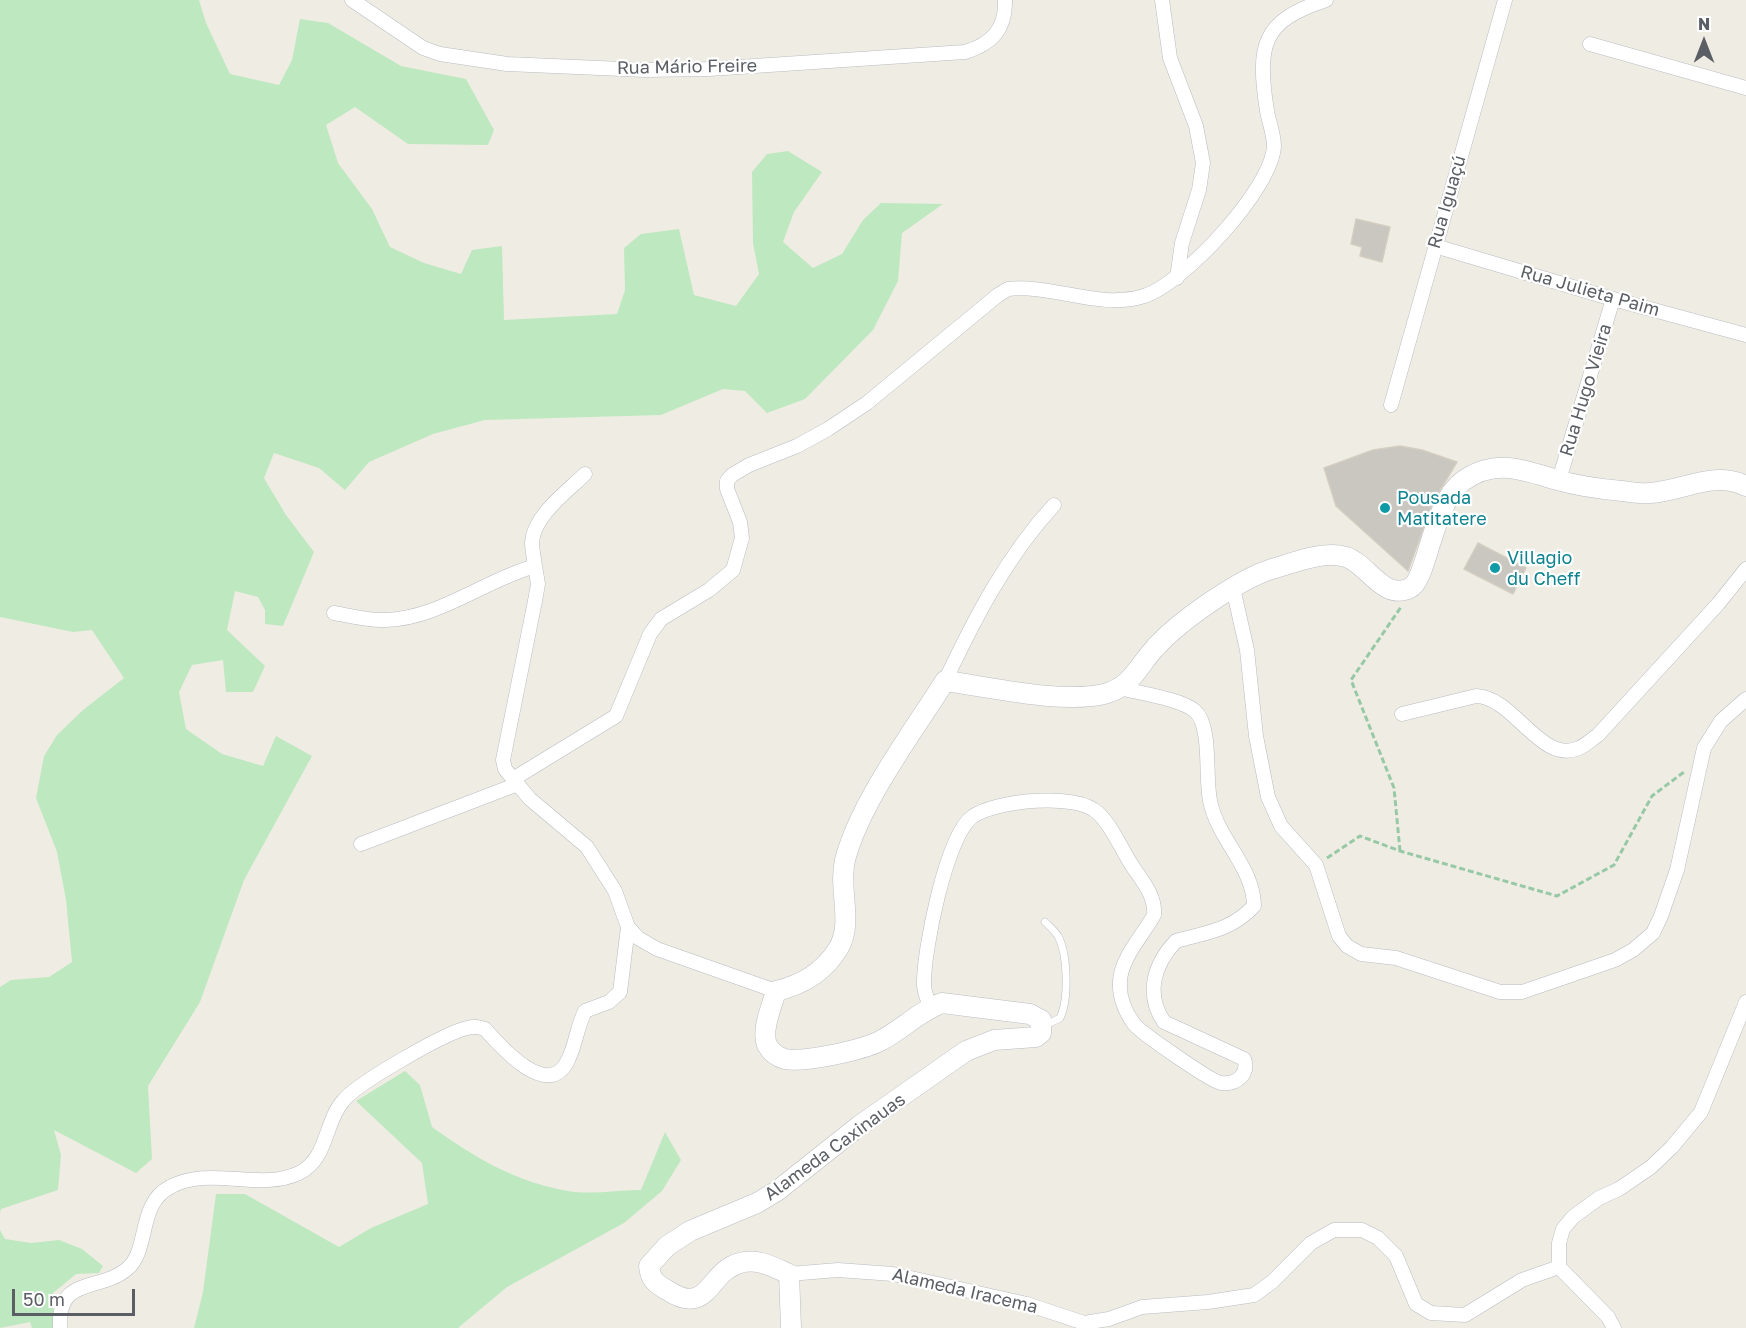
<!DOCTYPE html>
<meta charset="utf-8">
<style>
body{margin:0}
#map{position:relative;width:1746px;height:1328px;overflow:hidden;background:#efede3;font-family:"Golos Text",sans-serif}
canvas{display:block}
.north{position:absolute;left:1674px;top:12px;width:60px;height:60px;-webkit-text-stroke:4px #fff;paint-order:stroke;rotate:0deg;font-size:16px;font-weight:700;line-height:24px;text-align:center;color:#5b5f65}
.north::after{content:'';display:block;margin:auto;width:21px;height:27px;background:#5b5f65;clip-path:polygon(50% 0,100% 100%,50% 72%,0 100%)}
.scale{position:absolute;left:12px;top:1289px;width:123px;height:27px;box-sizing:border-box;border:3px solid #5b5f65;border-top:0;padding-left:8px;font-size:18px;line-height:21px;white-space:nowrap;color:#5b5f65;-webkit-text-stroke:4px #fff;paint-order:stroke}
</style>
<div id="map">
<canvas width="1746" height="1328"></canvas>
<div class="north">N</div>
<div class="scale">50 m</div>
</div>
<script>
const c = document.querySelector('canvas').getContext('2d');
c.lineJoin = 'round';
function fill(path, color) {
  c.fillStyle = color;
  c.fill(path, 'evenodd');
}
function strokePath(path, color, width, dash) {
  c.strokeStyle = color;
  c.lineWidth = width;
  c.lineCap = dash ? 'butt' : 'round';
  c.setLineDash(dash || []);
  c.stroke(path);
}
function drawText(font, color, halo, rows, align = 'center') {
  c.font = font + ' "Golos Text",sans-serif';
  c.lineWidth = 4.5;
  c.setLineDash([]);
  c.textBaseline = 'middle';
  c.strokeStyle = halo;
  c.fillStyle = color;
  for (const [text, x, y, turn = 0] of rows) {
    c.save();
    c.translate(x, y);
    c.rotate((+turn || 0) * Math.PI / 180);
    c.textAlign = isNaN(turn) ? turn : align;
    if (halo) c.strokeText(text, 0, 0);
    c.fillText(text, 0, 0);
    c.restore();
  }
}
const green = new Path2D(`
 M0,0H199L206,23L230,74L279,85L292,60L300,19L328,23L401,66L466,79L494,130L488,145L408,144L355,107L326,125L338,163L372,209L390,247L424,263L461,274L472,250L502,246L504,320L617,314L625,290L624,248L641,234L679,229L694,295L736,306L759,274L753,243L752,172L767,154L788,151L822,172L794,212L783,242L813,268L842,254L863,220L881,203L943,204L902,233L898,281L873,330L805,399L767,413L745,391L723,389L661,415L485,420L433,434L369,462L345,490L319,468L274,453L264,478L286,515L314,552L283,626L265,624V610L258,597L235,591L227,630L265,666L253,692H226L223,660L192,665L179,692L186,729L222,754L263,766L276,736L312,756L244,880L200,1002L148,1086L152,1159L136,1173L54,1130L61,1155L58,1190L1,1209L0,1213V987L11,980L49,977L72,962L66,900L57,852L36,798L44,756L57,735L83,710L124,678L92,630L73,632L0,617Z
 M405,1071L420,1085L432,1127C476,1158 513,1181 568,1191C590,1195 618,1190 641,1190L665,1132L681,1160L662,1191L624,1223L507,1287L458,1328H194L203,1292L216,1194H245L339,1247L371,1228L428,1204L422,1163L356,1101Z
 M0,1230L5,1239L31,1243L59,1240L82,1249L103,1266L99,1273L76,1274L53,1293L54,1328H32L30,1322L0,1328Z`);
const building = new Path2D(`
 M1356,219L1390,227L1382,262L1360,256L1362,247L1351,244Z
 M1400,446L1422,450L1457,462L1433,502L1408,571L1336,506L1324,468L1373,450Z
 M1478,543L1526,568L1513,594L1464,569Z`);
const path = new Path2D(`
 M1400,851L1394,788L1351,680L1401,607
 M1327,858L1360,836L1400,851L1557,896L1614,865L1652,796L1684,772`);
const lane = new Path2D(`
 M1044,1026L1060,1018C1069,999 1068,955 1058,936C1055,931 1050,927 1045,922`);
const street = new Path2D(`
 M352,0L423,48L440,54L507,64L645,70L709,69L965,52C992,44 1006,29 1005,0
 M1162,0L1170,58L1196,126L1203,163L1199,190L1182,243L1177,278
 M1590,44L1746,88
 M1435,246L1613,299L1746,335
 M1391,405L1505,0
 M1559,480L1613,299
 M1233,588L1247,650L1256,736L1268,797L1281,826L1316,865L1339,936L1347,946L1361,954L1396,958L1500,992H1522L1615,960L1633,950L1653,933L1661,916L1677,870L1704,748L1721,721L1746,699
 M334,613C351,616 369,621 385,620C438,619 485,580 535,566C534,558 532,549 532,542C534,515 568,491 585,474
 M945,681C975,618 1006,557 1054,505
 M1402,714L1476,696C1514,697 1541,765 1579,748C1586,745 1592,739 1598,735L1718,604L1746,569
 M513,779L505,769L503,760L535,601L538,584L535,566
 M361,844L518,784
 M776,991L657,949L638,938L628,927L615,891L587,847L530,799L513,779L616,716L650,634L661,619L709,590L733,570L742,538L740,522L727,489V481L732,475L749,465L797,446L828,429L867,403L998,295L1008,289C1052,284 1100,310 1144,296C1183,284 1272,189 1274,146C1274,135 1269,122 1267,111C1257,46 1261,21 1326,0
 M930,1007C928,1000 924,992 924,985C923,953 946,836 972,817C995,800 1077,792 1098,813C1111,825 1119,844 1128,859C1138,877 1156,893 1154,915C1143,935 1121,958 1120,981C1119,996 1125,1012 1134,1024C1141,1033 1212,1082 1221,1083C1236,1085 1250,1074 1244,1059L1164,1022C1145,994 1154,964 1176,941C1208,932 1230,931 1254,906C1254,869 1220,841 1211,805C1204,782 1213,727 1195,711C1182,699 1138,693 1120,688
 M789,1274L838,1270L893,1274L1027,1304L1084,1323L1109,1319L1142,1307L1208,1302L1254,1295L1272,1282L1311,1243L1334,1230H1362L1378,1238L1396,1256L1416,1304L1431,1313L1465,1315L1522,1280L1559,1267
 M60,1328C57,1275 100,1292 127,1269C150,1250 137,1204 170,1187C210,1165 259,1192 299,1173C328,1159 324,1123 343,1101C357,1083 445,1033 467,1028C474,1026 478,1027 485,1029C500,1046 549,1102 568,1060C576,1044 577,1027 585,1011L609,1002L620,992L628,927
 M1614,1328L1608,1317L1559,1267V1243L1563,1229L1573,1217L1599,1198L1619,1189L1651,1167L1672,1147L1701,1112L1746,1002`);
const secondary = new Path2D(`
 M791,1328L789,1274C773,1267 758,1258 740,1263C708,1271 709,1318 667,1290C656,1284 650,1279 649,1266L667,1246L690,1231L757,1203L777,1191L859,1126L966,1051L994,1040L1036,1037L1041,1033V1020L1030,1014L942,1003C919,1011 902,1030 880,1041C862,1050 804,1063 785,1059C777,1057 771,1052 767,1045C761,1030 772,1006 776,991C802,985 823,973 838,949C854,924 838,889 845,860C860,802 913,732 945,681C990,687 1062,704 1104,694C1132,687 1138,666 1155,648C1178,622 1239,579 1272,569C1293,563 1324,550 1346,557C1368,564 1383,601 1410,588C1428,579 1431,505 1463,481C1495,458 1523,470 1557,480C1578,486 1600,489 1622,491C1631,492 1641,494 1650,493C1683,491 1714,470 1746,486`);
const markers = [
 [1385,508,6,"#0f9aa8"],
 [1495,568,6,"#0f9aa8"]
];
const streetNames = [
 ["Rua Mário Freire",687,67,-1],
 ["Rua Iguaçú",1447,202,-74],
 ["Rua Julieta Paim",1590,291,16],
 ["Rua Hugo Vieira",1586,390,-73],
 ["Alameda Caxinauas",835,1147,-36],
 ["Alameda Iracema",965,1291,13]
];
const cultureNames = [
 ["Pousada",1397,498],
 ["Matitatere",1397,519],
 ["Villagio",1507,558],
 ["du Cheff",1507,579]
];
fill(green, '#bee8bf');
fill(building, '#cac6c0');
strokePath(building, '#d4cec1', 1.5);
strokePath(lane, '#b8bbc0', 8);
strokePath(street, '#b8bbc0', 15);
strokePath(secondary, '#b9bcc2', 21);
strokePath(path, '#97c9a6', 3, [6, 3]);
strokePath(lane, '#fff', 7);
strokePath(street, '#fff', 14);
strokePath(secondary, '#fff', 20);
for (const [x, y, r, color] of markers) {
  const dot = new Path2D();
  dot.arc(x, y, r, 0, 2 * Math.PI);
  c.fillStyle = color;
  c.fill(dot);
  strokePath(dot, '#fff', 2);
}
drawText('18px', '#5b5f65', '#fff', streetNames);
drawText('18px', '#0d838f', '#fff', cultureNames, 'left');
</script>
